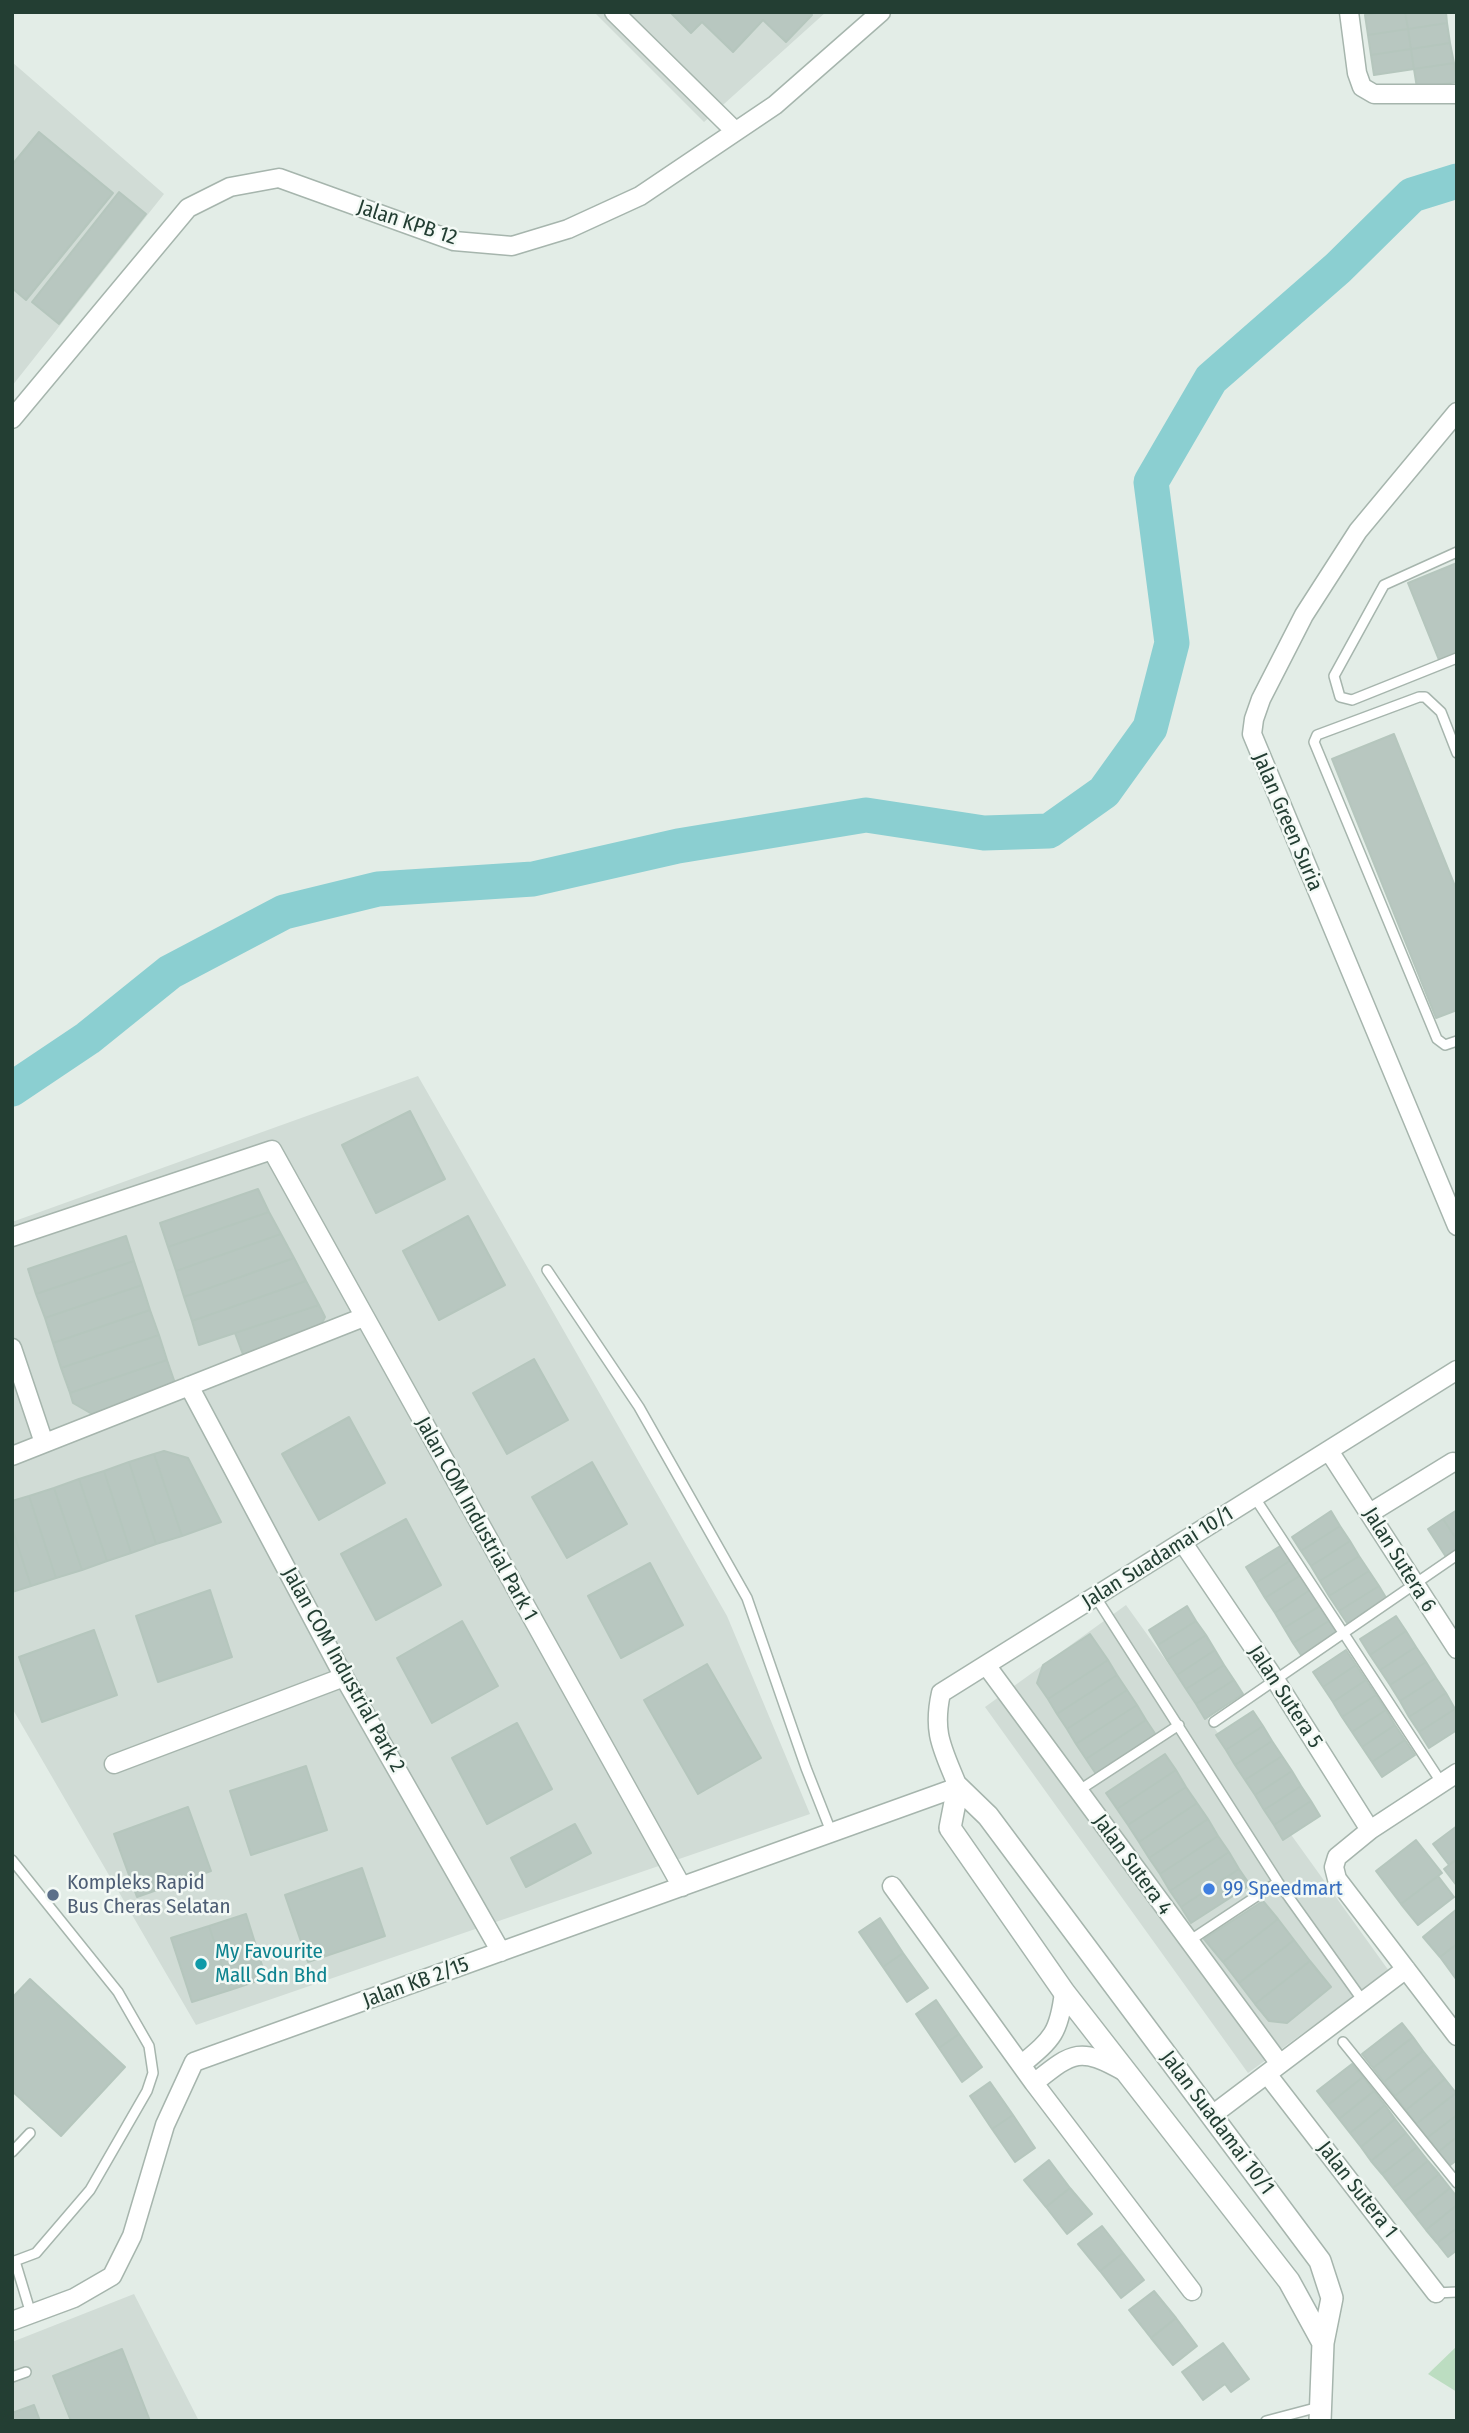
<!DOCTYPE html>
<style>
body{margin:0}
#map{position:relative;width:1469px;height:2433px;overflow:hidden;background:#e3ede7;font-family:"Fira Sans Condensed",sans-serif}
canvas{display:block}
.frame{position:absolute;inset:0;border:14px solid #233e33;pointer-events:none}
</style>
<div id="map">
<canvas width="1469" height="2433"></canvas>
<div class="frame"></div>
</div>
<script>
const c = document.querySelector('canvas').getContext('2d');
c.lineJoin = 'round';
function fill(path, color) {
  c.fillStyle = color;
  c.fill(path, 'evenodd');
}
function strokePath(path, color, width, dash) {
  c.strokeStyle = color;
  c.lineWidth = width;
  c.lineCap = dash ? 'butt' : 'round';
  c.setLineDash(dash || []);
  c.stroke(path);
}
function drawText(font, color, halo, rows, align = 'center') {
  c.font = font + ' "Fira Sans Condensed",sans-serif';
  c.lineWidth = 5;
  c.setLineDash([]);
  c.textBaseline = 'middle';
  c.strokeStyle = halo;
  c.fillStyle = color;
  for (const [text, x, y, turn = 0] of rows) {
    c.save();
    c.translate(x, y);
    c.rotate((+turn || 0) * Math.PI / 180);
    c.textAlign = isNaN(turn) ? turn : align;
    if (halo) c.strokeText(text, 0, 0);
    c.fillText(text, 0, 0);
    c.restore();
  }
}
const built = new Path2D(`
 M594,12H826L704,122Z
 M12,62L164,194L12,386Z
 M418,1076L727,1616L810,1814L196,2025L12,1708V1222Z
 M1126,1605L1389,1971L1248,2073L985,1707Z
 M134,2294L199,2421H12V2342Z`);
const green = new Path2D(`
 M1457,2346V2392L1428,2374Z`);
const river = new Path2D(`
 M12,1089L88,1038L170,972L284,912L378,889L533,879L678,846L866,815L984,833L1049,831L1104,792L1150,728L1172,643L1151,482L1211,379L1338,268L1412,195L1457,181`);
const building = new Path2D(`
 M670,12H809L812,15L786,42L763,20L733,52L702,22L691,33Z
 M1381,12H1405L1408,29L1368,35L1365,15Z
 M1405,12H1446L1447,23L1408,29Z
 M1447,23L1450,43L1411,49L1408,29Z
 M1408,29L1411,49L1371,55L1368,35Z
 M1450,43L1454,63L1414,69L1411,49Z
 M1411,49L1414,69L1374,75L1371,55Z
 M1454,63L1457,82L1417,88L1414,69Z
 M39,132L113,193L26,300L12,288V165Z
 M119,192L146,214L59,324L32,302Z
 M1457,563V652L1439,660L1408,583Z
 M1394,734L1457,891V1010L1436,1018L1332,759Z
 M410,1111L445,1179L376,1213L342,1145Z
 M258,1189L269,1212L168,1247L160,1223Z
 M269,1212L281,1234L176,1271L168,1247Z
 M468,1216L505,1285L439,1320L403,1251Z
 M281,1234L294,1258L184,1297L176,1271Z
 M126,1236L134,1261L36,1294L28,1269Z
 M294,1258L306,1281L192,1321L184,1297Z
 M134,1261L142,1285L45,1318L36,1294Z
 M306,1281L319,1305L199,1345L192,1321Z
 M142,1285L150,1310L53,1343L45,1318Z
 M319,1305L325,1317L317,1333L245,1360L235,1333Z
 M150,1310L159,1335L61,1368L53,1343Z
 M159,1335L167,1360L70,1393L61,1368Z
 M534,1359L568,1420L507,1454L473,1393Z
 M167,1360L176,1386L92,1414L73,1403L70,1393Z
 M349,1417L385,1483L319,1520L282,1454Z
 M164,1451L188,1458L221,1522L182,1536L154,1454Z
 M154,1454L182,1536L156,1544L129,1462Z
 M129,1462L156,1544L131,1553L104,1471Z
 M592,1462L627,1524L567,1558L532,1497Z
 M104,1471L131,1553L107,1561L79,1479Z
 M79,1479L107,1561L82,1570L54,1488Z
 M54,1488L82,1570L56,1578L29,1496Z
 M29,1496L56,1578L31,1586L12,1528V1501Z
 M1457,1510V1540L1443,1519Z
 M1331,1511L1340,1526L1301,1551L1292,1537Z
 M406,1519L441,1585L376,1620L341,1554Z
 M1443,1519L1457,1540V1555L1448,1560L1428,1529Z
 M1340,1526L1350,1541L1311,1566L1301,1551Z
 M12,1528L31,1586L12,1592Z
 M1350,1541L1359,1556L1320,1581L1311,1566Z
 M1282,1545L1291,1560L1256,1583L1246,1567Z
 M1359,1556L1369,1571L1329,1596L1320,1581Z
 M1291,1560L1301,1575L1265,1598L1256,1583Z
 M650,1563L683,1625L621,1658L588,1596Z
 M1369,1571L1379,1586L1339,1611L1329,1596Z
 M1301,1575L1310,1590L1275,1613L1265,1598Z
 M1379,1586L1388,1601L1349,1626L1339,1611Z
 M210,1590L232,1657L158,1682L136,1616Z
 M1310,1590L1320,1606L1284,1628L1275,1613Z
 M1187,1606L1196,1621L1158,1645L1149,1630Z
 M1320,1606L1329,1621L1293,1643L1284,1628Z
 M1396,1616L1406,1631L1370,1655L1360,1639Z
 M462,1621L498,1686L432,1723L397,1658Z
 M1196,1621L1206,1635L1167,1660L1158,1645Z
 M1329,1621L1339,1636L1303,1658L1293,1643Z
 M94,1630L117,1695L42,1722L19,1657Z
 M1406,1631L1416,1647L1380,1670L1370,1655Z
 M1090,1634L1108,1660L1048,1699L1037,1683L1043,1665Z
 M1206,1635L1215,1650L1177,1675L1167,1660Z
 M1416,1647L1426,1662L1390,1685L1380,1670Z
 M1215,1650L1224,1665L1186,1689L1177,1675Z
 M1346,1650L1356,1665L1323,1687L1313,1672Z
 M1108,1660L1117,1675L1057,1714L1048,1699Z
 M1426,1662L1436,1678L1400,1701L1390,1685Z
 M707,1664L761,1758L698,1794L644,1700Z
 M1224,1665L1234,1680L1196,1704L1186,1689Z
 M1356,1665L1366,1680L1333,1702L1323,1687Z
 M1117,1675L1127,1690L1067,1729L1057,1714Z
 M1436,1678L1446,1693L1409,1717L1400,1701Z
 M1234,1680L1243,1694L1205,1719L1196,1704Z
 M1366,1680L1376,1695L1342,1717L1333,1702Z
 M1127,1690L1137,1705L1076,1744L1067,1729Z
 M1446,1693L1455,1709L1419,1732L1409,1717Z
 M1376,1695L1386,1710L1352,1732L1342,1717Z
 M1137,1705L1146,1720L1086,1759L1076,1744Z
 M1455,1709L1457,1730L1429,1748L1419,1732Z
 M1386,1710L1395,1725L1362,1747L1352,1732Z
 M1253,1711L1263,1726L1226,1750L1216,1735Z
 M1146,1720L1156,1735L1096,1774L1086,1759Z
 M517,1723L552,1789L487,1824L452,1758Z
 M1395,1725L1405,1740L1372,1762L1362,1747Z
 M1263,1726L1272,1741L1235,1765L1226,1750Z
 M1405,1740L1415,1755L1382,1777L1372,1762Z
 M1272,1741L1282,1756L1245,1780L1235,1765Z
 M1165,1754L1176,1770L1117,1809L1106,1793Z
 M1282,1756L1292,1771L1255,1795L1245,1780Z
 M306,1766L327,1830L251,1855L230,1791Z
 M1176,1770L1186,1787L1128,1825L1117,1809Z
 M1292,1771L1301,1786L1264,1810L1255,1795Z
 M1301,1786L1311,1801L1274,1825L1264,1810Z
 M1186,1787L1197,1803L1139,1842L1128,1825Z
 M1311,1801L1320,1816L1283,1840L1274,1825Z
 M1197,1803L1208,1819L1149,1858L1139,1842Z
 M188,1807L211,1871L137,1897L114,1834Z
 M1208,1819L1218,1836L1160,1874L1149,1858Z
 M575,1824L591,1853L526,1887L511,1858Z
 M1457,1826V1859L1449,1865L1433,1844Z
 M1218,1836L1229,1852L1170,1891L1160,1874Z
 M1416,1840L1442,1873L1401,1904L1376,1871Z
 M1229,1852L1239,1869L1181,1907L1170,1891Z
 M1457,1859V1886L1444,1869Z
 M362,1868L385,1936L308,1962L285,1895Z
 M1239,1869L1250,1885L1191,1923L1181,1907Z
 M1438,1876L1454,1897L1418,1925L1401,1904Z
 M1263,1901L1278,1919L1223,1962L1204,1939Z
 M1457,1909V1944L1440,1957L1423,1937Z
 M246,1914L266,1978L230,1990L209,1926Z
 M880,1918L903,1953L883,1967L859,1932Z
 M1278,1919L1294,1940L1239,1983L1223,1962Z
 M209,1926L230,1990L192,2002L171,1938Z
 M1294,1940L1310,1961L1255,2004L1239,1983Z
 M1457,1944V1978L1456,1979L1440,1957Z
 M903,1953L928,1988L907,2002L883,1967Z
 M1310,1961L1331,1987L1287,2023L1269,2021L1255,2004Z
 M30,1979L125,2067L61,2136L12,2091V1998Z
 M936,2000L959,2034L939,2048L916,2014Z
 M1402,2023L1413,2037L1373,2068L1362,2054Z
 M959,2034L982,2067L962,2082L939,2048Z
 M1413,2037L1423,2051L1384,2082L1373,2068Z
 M1423,2051L1434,2065L1395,2096L1384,2082Z
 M1352,2064L1363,2077L1328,2105L1317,2091Z
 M1434,2065L1445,2079L1406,2110L1395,2096Z
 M1363,2077L1374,2091L1339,2119L1328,2105Z
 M1445,2079L1456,2093L1416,2124L1406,2110Z
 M990,2082L1013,2115L992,2129L970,2096Z
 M1374,2091L1385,2105L1350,2133L1339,2119Z
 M1456,2093L1457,2115L1427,2138L1416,2124Z
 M1385,2105L1395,2119L1361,2147L1350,2133Z
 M1013,2115L1035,2148L1015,2162L992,2129Z
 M1457,2115V2137L1438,2152L1427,2138Z
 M1395,2119L1406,2133L1371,2161L1361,2147Z
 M1406,2133L1417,2147L1382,2174L1371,2161Z
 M1457,2137V2160L1449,2166L1438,2152Z
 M1417,2147L1428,2161L1393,2188L1382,2174Z
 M1049,2160L1070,2188L1046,2207L1024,2180Z
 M1428,2161L1439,2174L1404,2202L1393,2188Z
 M1439,2174L1450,2188L1415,2216L1404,2202Z
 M1070,2188L1092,2214L1067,2234L1046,2207Z
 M1450,2188L1457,2197V2205L1426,2230L1415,2216Z
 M1457,2205V2228L1437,2243L1426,2230Z
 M1102,2226L1123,2253L1100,2271L1078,2244Z
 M1457,2228V2250L1448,2257L1437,2243Z
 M1123,2253L1144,2280L1121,2298L1100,2271Z
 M1154,2291L1176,2318L1151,2338L1129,2310Z
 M1176,2318L1197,2346L1173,2365L1151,2338Z
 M1223,2343L1249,2379L1231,2392L1225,2384L1203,2400L1182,2372Z
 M122,2349L150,2421H71L53,2376Z
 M34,2405L40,2421H12V2413Z`);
const service = new Path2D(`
 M1457,552L1384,585L1334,676L1340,697L1352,700L1457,658
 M1457,753L1441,712L1425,697H1419L1317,735L1314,742L1437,1039L1445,1045L1457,1041
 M547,1270L639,1407L747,1598L806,1768L832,1834
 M1255,1498L1441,1782
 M1095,1596L1278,1882L1363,2001
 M1214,1722L1457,1555
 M1078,1791L1179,1725
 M12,1860L118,1992L149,2046L153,2073L147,2091L90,2190L36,2253L12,2262
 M1189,1941L1278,1882
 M1343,2042L1457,2183
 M12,2152L30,2133
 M15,2261L31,2314
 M1436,2293L1457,2292
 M12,2377L26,2372
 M1266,2421L1319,2407`);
const minor = new Path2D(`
 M614,12L735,131
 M1349,12L1357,73L1362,87L1374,94H1457
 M1457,412L1358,531L1304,615L1261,699L1254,719L1252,734L1457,1226
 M12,419L188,208L230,187L279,178L454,241L512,246L568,229L640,196L775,105L881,12
 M12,1237L272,1150L682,1887
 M12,1348L44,1443
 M189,1386L344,1677L501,1952
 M1329,1451L1457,1649
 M12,1456L364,1317
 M1370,1513L1453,1462
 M1183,1543L1276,1681L1370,1830
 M986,1665L1280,2064
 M114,1764L344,1677
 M1457,1773L1370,1830L1337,1857L1334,1867L1337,1879L1457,2036
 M892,1886L1034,2083L1192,2291
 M1021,2065C1052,2039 1059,2034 1064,1992
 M1267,2074L1436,2293
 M1034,2083C1073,2052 1079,2046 1125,2072
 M1211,2116L1406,1969
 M12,2321L74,2298L112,2276L132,2236L165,2125L194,2062L958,1787C943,1749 932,1734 941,1693L1457,1370`);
const tertiary = new Path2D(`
 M958,1787L988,1816L1320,2261L1332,2298L1323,2343L1320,2421
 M958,1787L950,1828L1064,1992L1289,2281L1323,2343`);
const markers = [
 [1209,1889,7,"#3f7fe0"],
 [53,1895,7,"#5c6f8a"],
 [201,1964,7,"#0f9aa8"]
];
const streetNames = [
 ["Jalan KPB 12",407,223,18],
 ["Jalan Green Suria",1287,822,67],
 ["Jalan COM Industrial Park 1",476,1519,61],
 ["Jalan Suadamai 10/1",1158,1558,-32],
 ["Jalan Sutera 6",1399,1560,58],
 ["Jalan COM Industrial Park 2",343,1670,61],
 ["Jalan Sutera 5",1285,1697,57],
 ["Jalan Sutera 4",1132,1865,54],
 ["Jalan KB 2/15",416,1983,-20],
 ["Jalan Suadamai 10/1",1217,2123,53],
 ["Jalan Sutera 1",1357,2190,52]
];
const serviceNames = [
 ["Kompleks Rapid",67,1883],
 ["Bus Cheras Selatan",67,1907]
];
const shopNames = [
 ["99 Speedmart",1223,1889]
];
const cultureNames = [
 ["My Favourite",215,1952],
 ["Mall Sdn Bhd",215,1976]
];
fill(built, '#d1dcd6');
fill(green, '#bcddc1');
strokePath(river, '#8bcfd1', 35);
fill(building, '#b8c7c0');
strokePath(building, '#b5c6bd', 2);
strokePath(service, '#a6b5ad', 12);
strokePath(minor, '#a6b5ad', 21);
strokePath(tertiary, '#a6b5ad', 24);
strokePath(service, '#fff', 9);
strokePath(minor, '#fff', 18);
strokePath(tertiary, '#fff', 21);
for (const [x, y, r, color] of markers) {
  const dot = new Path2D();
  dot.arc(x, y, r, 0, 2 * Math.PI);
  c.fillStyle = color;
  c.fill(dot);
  strokePath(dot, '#f3f9f5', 2.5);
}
drawText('21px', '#233e33', '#f3f9f5', streetNames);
drawText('21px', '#4e5e75', '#f3f9f5', serviceNames, 'left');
drawText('21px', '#366cbe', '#f3f9f5', shopNames, 'left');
drawText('21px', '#0d838f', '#f3f9f5', cultureNames, 'left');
</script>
